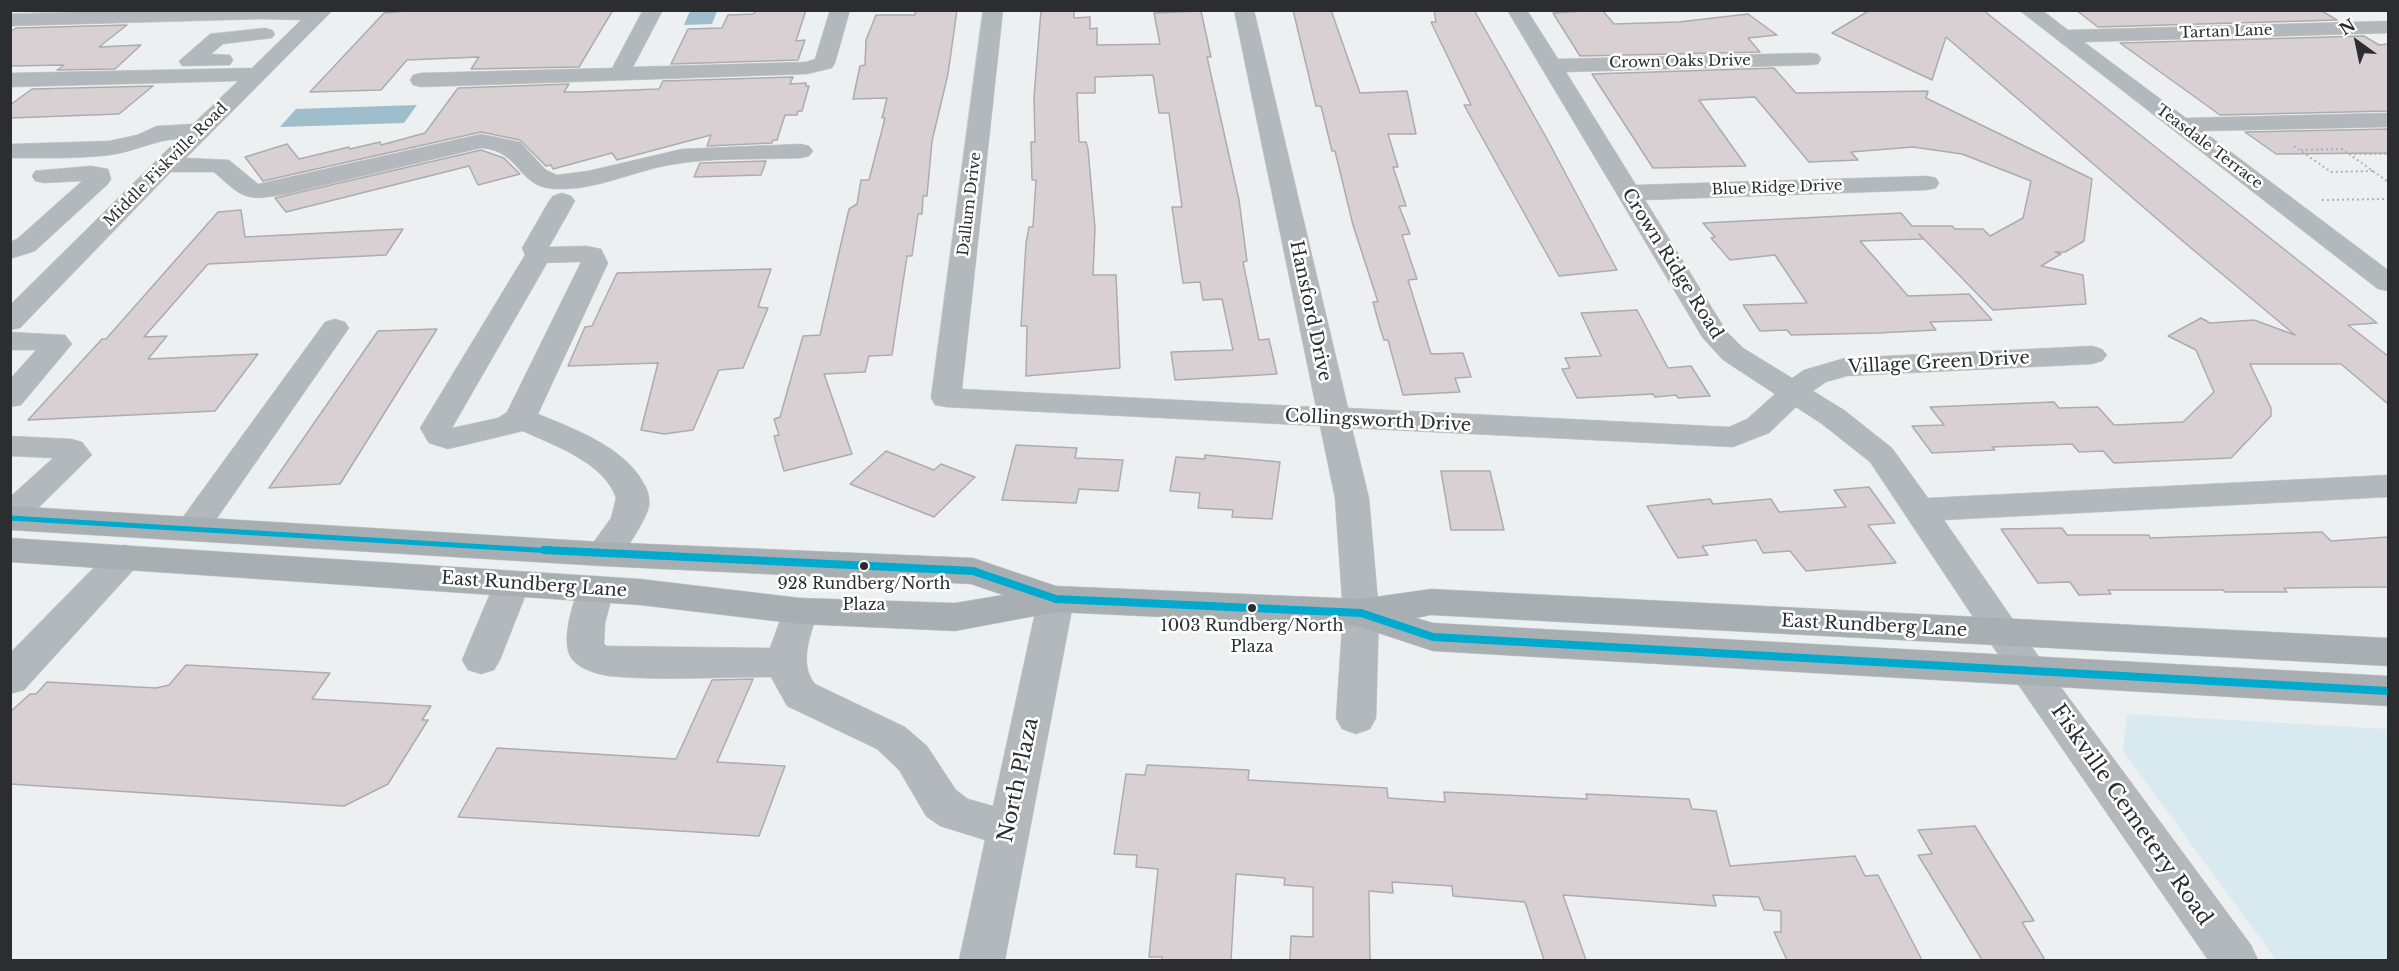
<!DOCTYPE html>
<style>
body{margin:0}
#map{position:relative;width:2399px;height:971px;overflow:hidden;background:#edf0f1;font-family:"Libre Baskerville",serif}
canvas{display:block}
.frame{position:absolute;inset:0;border:12px solid #2b2d2e;pointer-events:none}
.north{position:absolute;left:2327px;top:12px;width:60px;height:60px;-webkit-text-stroke:4px #fff;paint-order:stroke;rotate:327deg;font-size:16px;font-weight:700;line-height:24px;text-align:center;color:#2b2d2e}
.north::after{content:'';display:block;margin:auto;width:21px;height:27px;background:#2b2d2e;clip-path:polygon(50% 0,100% 100%,50% 72%,0 100%)}
</style>
<div id="map">
<canvas width="2399" height="971"></canvas>
<div class="frame"></div>
<div class="north">N</div>
</div>
<script>
const c = document.querySelector('canvas').getContext('2d');
c.lineJoin = 'round';
function fill(path, color) {
  c.fillStyle = color;
  c.fill(path, 'evenodd');
}
function strokePath(path, color, width, dash) {
  c.strokeStyle = color;
  c.lineWidth = width;
  c.lineCap = dash ? 'butt' : 'round';
  c.setLineDash(dash || []);
  c.stroke(path);
}
function drawText(font, color, halo, rows, align = 'center') {
  c.font = font + ' "Libre Baskerville",serif';
  c.lineWidth = 5;
  c.setLineDash([]);
  c.textBaseline = 'middle';
  c.strokeStyle = halo;
  c.fillStyle = color;
  for (const [text, x, y, turn = 0] of rows) {
    c.save();
    c.translate(x, y);
    c.rotate((+turn || 0) * Math.PI / 180);
    c.textAlign = isNaN(turn) ? turn : align;
    if (halo) c.strokeText(text, 0, 0);
    c.fillText(text, 0, 0);
    c.restore();
  }
}
const green = new Path2D(`
 M2127,714L2388,729V960H2276L2123,751Z`);
const water = new Path2D(`
 M690,11H717L712,24L684,25Z
 M417,105L404,123L280,127L296,109Z`);
const building = new Path2D(`
 M417,10H613L579,67L471,69L479,57L407,60L381,90L310,92L384,13Z
 M758,10H806L796,41L805,40L798,60L671,64L688,29L722,28L728,15L753,14Z
 M916,10H957L948,74L932,141L927,196H923L922,214H918L912,256H907L892,355L869,356L865,372L824,374L852,454L784,471L774,436L779,435L774,419L780,417L803,336L820,335L849,209L857,204L861,180H869L885,118H882L887,98L853,99L860,66L865,65L866,40L876,15H915Z
 M1041,10H1074V18L1090,17V29L1097,28V45L1160,44L1154,13L1201,11L1211,57H1207L1239,200L1247,261L1243,262L1259,340L1269,339L1277,374L1175,380L1171,352L1233,350L1222,299L1203,300L1200,282L1183,283L1172,207H1182L1169,113H1159L1153,75L1095,77V93H1077L1079,142H1086L1088,149L1095,228L1093,275H1116L1120,368L1026,376L1027,326H1021L1026,243L1029,227H1033L1036,180H1032L1031,142H1035L1034,97Z
 M1293,10H1331L1360,93L1407,91L1416,134H1388L1398,167H1393L1406,206H1399L1410,234L1402,235L1417,279L1408,280L1431,354L1463,353L1471,377L1455,378L1460,392L1403,395L1388,340H1384L1380,328L1373,302H1378L1353,225L1335,151H1332L1321,106H1316Z
 M1434,10H1474L1546,137L1617,270L1559,276L1464,105H1471L1431,22H1436Z
 M1602,10L1614,24L1679,22L1748,14L1777,35L1748,38L1760,52L1580,56L1553,13Z
 M1870,10H1983L2377,323L2348,325L2388,356V404L2341,364H2250L2271,408V416L2231,458L2114,463L2103,451L2079,452L2072,444L1992,447L1995,450L1932,453L1912,426L1944,425L1930,407L2054,402L2059,408L2098,407L2114,425L2183,422L2214,392L2196,350L2168,336L2201,318L2210,323L2254,320L2295,335L2185,243L1946,37L1932,80L1832,33Z
 M2076,10H2320L2337,20L2098,27Z
 M127,25L99,47L141,45L115,69L57,70L64,65L10,66V32L16,28Z
 M2364,36L2379,45L2388,44V111L2220,115L2120,43Z
 M1774,68L1796,93L1928,91L1926,98L2092,179L2084,241L2065,252H2055L2061,254L2041,266L2083,275L2086,304L1993,310L1919,234L1923,239L1860,241L1908,296L1969,294L1992,320L1930,322L1936,330L1878,333L1791,335L1787,330L1760,331L1743,305L1807,303L1775,255L1730,260L1711,238L1715,237L1703,223L1901,213L1912,226H1952L1955,229H1983L1990,236L2023,218L2031,181L1962,154L1913,147L1851,152L1858,160L1809,162L1755,97L1699,100L1746,166L1653,168L1592,74Z
 M793,77L790,84L806,83V86H809L802,111H798L797,115H785L777,140H773L772,143L707,146L711,135L617,160L612,153L553,169L551,165L546,166L520,140L481,132L263,181L245,157L287,144L299,159L349,147L350,149L380,142L381,145L425,133L458,88L569,84L564,92H580L659,89L663,81Z
 M153,86L119,114L10,118V105L32,89Z
 M2388,129V153L2276,154L2245,132Z
 M481,150L504,158L520,174L478,185L469,166L286,212L275,198Z
 M766,161L761,175L694,177L700,163Z
 M241,210L245,237L403,229L386,255L208,264L144,337L167,336L148,359L258,354L215,411L28,420L102,339H106L218,212Z
 M771,269L758,307L768,308L743,368L719,370L693,430L664,434L641,430L658,363L568,366L585,327L592,326L617,273Z
 M1637,310L1668,368L1691,366L1710,396L1678,398L1676,395L1655,397L1653,394L1577,398L1562,369L1570,368L1565,358L1601,356L1581,313Z
 M437,329L340,484L269,488L378,331Z
 M1016,445L1077,448L1075,458L1123,460L1118,491L1079,489L1076,503L1002,500Z
 M886,451L934,470L941,464L975,477L934,517L850,484Z
 M1205,455L1280,462L1272,519L1232,517L1233,510L1198,508L1200,493L1170,491L1176,457L1205,459Z
 M1441,471H1490L1504,530H1451Z
 M1869,487L1895,523L1868,525L1896,563L1806,571L1790,551L1763,553L1756,540L1702,546L1708,555L1678,558L1647,506L1710,499L1713,504L1771,499L1779,512L1846,507L1834,490Z
 M2062,528L2067,535H2149L2150,538L2322,532L2331,541L2388,537V587L2284,588L2287,592H2225L2223,590H2108L2111,594L2079,595L2070,582L2038,583L2001,529Z
 M186,665L330,673L312,699L431,706L422,720H428L388,784L344,806L10,784V712L30,694H36L47,682L156,688L169,685Z
 M753,679L717,762L785,766L759,836L458,817L497,748L676,759L712,680Z
 M1147,765L1249,770L1248,780L1387,788L1388,798L1445,802L1444,792L1587,799L1586,794L1689,799L1692,809L1716,811L1730,866L1855,856L1865,876L1878,875L1922,960H1787L1774,932H1781V911L1764,910L1759,897L1713,895L1716,906L1563,895L1586,960H1544L1525,902L1453,896L1452,886L1392,882L1393,893L1369,891L1370,960H1290L1291,936L1313,937V887L1284,885L1285,878L1236,874L1231,960H1162V957H1149L1158,869L1136,867L1137,855L1114,854L1126,774L1145,775Z
 M1975,826L2034,921L2022,922L2045,960H1982L1918,855L1932,854L1918,830Z`);
const path = new Path2D(`
 M2294,146L2331,172L2373,171L2349,154
 M2301,150L2342,149L2349,154H2388
 M2373,171L2388,182
 M2322,200L2388,199`);
const minor = new Path2D(`
 M134,10H333L186,158L229,160L258,184L481,134L520,142L546,170L557,175L588,171L682,149L801,144L809,146L813,151L809,156L801,158C757,160 713,157 669,165C632,172 596,190 558,189C516,189 523,151 481,148L287,194C246,201 245,200 214,172H171L20,328L10,330V305L178,139C155,140 133,152 110,155C77,159 43,158 10,158V144L109,141L137,135L157,126L193,124L238,81L10,87V73L252,68L301,20L260,19L10,26V14Z
 M643,10H663L633,67L806,62L815,59L830,10H850L835,63L832,68L807,74L421,87L413,85L410,80L413,75L421,73L612,68Z
 M983,10H1003L962,389L1316,407L1234,10H1254L1348,408L1729,427L1747,419L1775,394L1723,360L1702,337L1507,10H1527L1558,59L1810,53L1818,54L1821,59L1818,64L1810,65L1566,72L1636,185L1927,176L1936,178L1939,183L1936,188L1927,190L1645,200L1727,332L1743,348L1792,378L1804,370L1845,358L2092,346L2102,349L2107,355L2102,361L2092,364L1847,376L1826,382L1813,391L1844,410L1892,448L1928,498L2388,475V497L1944,520L2041,660L2251,945L2258,960H2208L2015,680L1870,462L1822,424L1796,407L1769,433L1733,447L1352,428L1369,498L1379,613L1376,718L1370,729L1356,734L1342,729L1336,718L1343,613L1335,498L1320,426L946,407L935,405L931,398Z
 M2019,10H2042L2068,30L2388,21V33L2084,42L2186,118L2388,113V127L2203,131L2388,270V291L2378,289Z
 M265,28L272,30L275,34L272,38L223,44L211,54L230,55L233,60L230,65L182,66L179,61L210,34Z
 M91,166L108,169L111,179L108,184L35,251L10,259V242L17,239L82,181L44,183L35,181L32,176L35,171Z
 M562,193L571,196L575,201L549,247L586,246L601,249L608,263L538,414C574,429 625,447 644,484C648,490 650,498 649,506C647,518 623,558 612,563C604,567 598,565 590,563L585,554L611,518L616,498C605,463 553,445 523,431L448,449L429,443L420,428L525,255L522,248L549,201L553,196ZM581,262L507,412L498,418L452,428L547,263Z
 M335,319L345,322L349,328L204,537L192,541L180,537L175,529L180,521L325,322Z
 M10,332L65,335L72,344L21,405L10,407V379L36,350H10Z
 M10,436L71,439L82,442L92,455L22,524L10,527V497L53,458L10,456Z
 M125,545L137,548L142,557L137,566L24,690L10,694V653L113,548Z
 M512,571L525,575L530,584L500,660L494,670L481,674L468,670L462,660L494,584L499,575Z
 M596,576L609,580L614,589L605,623L604,644L607,646L770,648L787,601L800,598L813,601L818,611C811,634 798,663 815,684L905,727L927,746L956,790L968,799L993,806L1038,599L1043,590L1056,586L1069,590L1074,599L1005,960H959L985,840L940,826L926,816L899,770L877,749L787,706L771,677C718,677 662,681 609,676C597,674 579,669 572,659C559,643 574,596 583,580Z`);
const major = new Path2D(`
 M10,506L602,542L973,558L1056,586L1361,599L1431,589L2388,638V666L1431,615L1416,618L1433,623L2388,676V706L1433,651L1357,626L1056,612L955,631L800,624L640,605L10,562V538L640,579L800,598L955,603L1003,595L971,584L602,566L10,530Z`);
const bus1Far1 = new Path2D(`
 M10,518L569,552`);
const bus1 = new Path2D(`
 M544,550L973,571L1056,599L1361,613L1433,637L2388,691`);
const markers = [
 [864,566,5,"#2b2d2e"],
 [1252,608,5,"#2b2d2e"]
];
const farStreetnames = [
 ["Tartan Lane",2226,32,-2],
 ["Crown Oaks Drive",1680,62,-1],
 ["Teasdale Terrace",2209,147,37],
 ["Middle Fiskville Road",166,165,-45],
 ["Blue Ridge Drive",1777,188,-2],
 ["Dallum Drive",970,204,-83]
];
const busNames = [
 ["928 Rundberg/North",864,584],
 ["Plaza",864,605],
 ["1003 Rundberg/North",1252,626],
 ["Plaza",1252,647]
];
const streetNames = [
 ["Crown Ridge Road",1672,264,58],
 ["Hansford Drive",1310,311,78],
 ["Village Green Drive",1939,363,-3],
 ["Collingsworth Drive",1378,421,3],
 ["East Rundberg Lane",534,585,4],
 ["East Rundberg Lane",1874,626,3]
];
const nearStreetnames = [
 ["North Plaza",1019,780,-78],
 ["Fiskville Cemetery Road",2131,815,55]
];
fill(green, '#d9e9f0');
fill(water, '#9dbeca');
fill(building, '#d8d0d3');
strokePath(building, '#acacad', 1.5);
strokePath(minor, '#cbcdcd', 1);
strokePath(major, '#cbcdcd', 1);
strokePath(path, '#aeb2b5', 2, [2, 3]);
fill(minor, '#b2b8bb');
fill(major, '#a8afb3');
strokePath(bus1Far1, '#00a9ce', 5);
strokePath(bus1, '#00a9ce', 8);
for (const [x, y, r, color] of markers) {
  const dot = new Path2D();
  dot.arc(x, y, r, 0, 2 * Math.PI);
  c.fillStyle = color;
  c.fill(dot);
  strokePath(dot, '#fff', 2);
}
drawText('15px', '#2b2d2e', '#fff', farStreetnames);
drawText('16px', '#2b2d2e', '#fff', busNames);
drawText('18px', '#2b2d2e', '#fff', streetNames);
drawText('21px', '#2b2d2e', '#fff', nearStreetnames);
</script>
